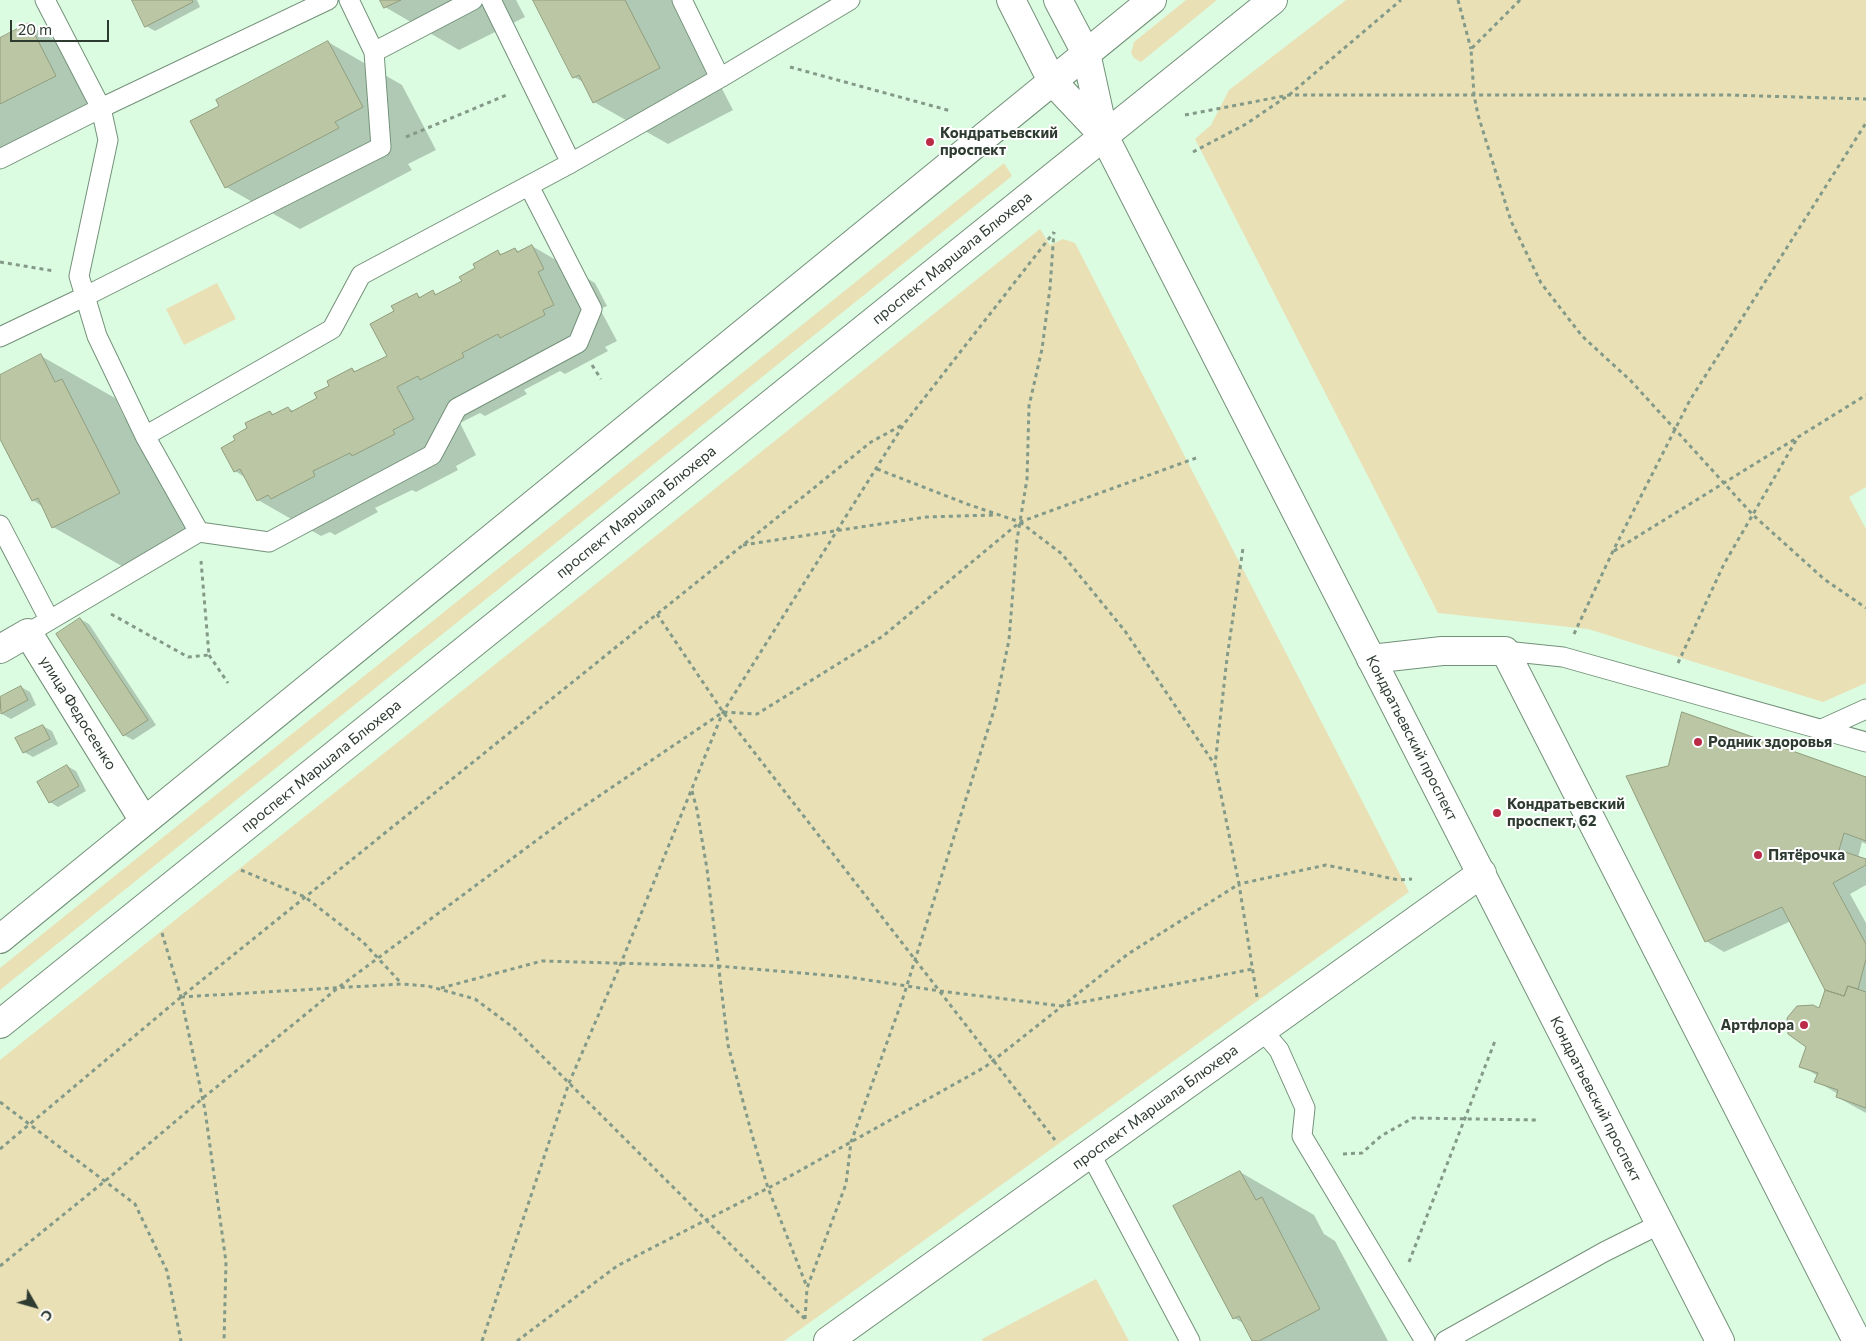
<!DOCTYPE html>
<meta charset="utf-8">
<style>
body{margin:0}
#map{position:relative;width:1866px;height:1341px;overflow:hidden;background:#dcfce2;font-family:Commissioner,sans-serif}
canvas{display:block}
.north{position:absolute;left:10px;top:1281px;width:50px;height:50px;-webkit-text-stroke:4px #fff;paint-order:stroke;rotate:128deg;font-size:14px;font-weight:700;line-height:20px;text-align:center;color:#2e3b31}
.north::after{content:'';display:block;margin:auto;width:18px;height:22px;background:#2e3b31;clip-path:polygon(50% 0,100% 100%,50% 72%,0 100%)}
.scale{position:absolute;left:10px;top:20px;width:99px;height:22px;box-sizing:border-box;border:2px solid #2e3b31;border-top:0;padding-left:6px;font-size:15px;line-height:18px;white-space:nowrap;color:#2e3b31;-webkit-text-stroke:4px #fff;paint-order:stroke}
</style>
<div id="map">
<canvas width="1866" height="1341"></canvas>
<div class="north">С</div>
<div class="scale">20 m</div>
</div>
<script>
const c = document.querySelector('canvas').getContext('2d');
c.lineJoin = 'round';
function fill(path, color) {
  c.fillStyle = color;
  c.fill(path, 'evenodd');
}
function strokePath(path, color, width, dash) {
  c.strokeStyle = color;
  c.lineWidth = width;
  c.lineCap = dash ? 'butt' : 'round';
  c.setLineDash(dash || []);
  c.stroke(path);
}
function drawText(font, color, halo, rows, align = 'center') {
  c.font = font + ' Commissioner,sans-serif';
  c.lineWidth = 4;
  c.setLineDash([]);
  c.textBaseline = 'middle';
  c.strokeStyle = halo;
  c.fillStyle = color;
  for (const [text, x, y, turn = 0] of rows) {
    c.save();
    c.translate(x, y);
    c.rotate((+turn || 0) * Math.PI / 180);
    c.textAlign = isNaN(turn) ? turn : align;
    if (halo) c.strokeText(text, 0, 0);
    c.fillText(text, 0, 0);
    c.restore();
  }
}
const green = new Path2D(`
 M1186,0H1217L1141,62L1134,58L1131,53L1134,42Z
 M1346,0H1866V487L1849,497L1866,529V683L1823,702L1588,629L1438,613L1195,139L1211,125L1229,90Z
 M1004,163L1012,176L0,990V968Z
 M1040,229L1050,245L1063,239L1075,243L1409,892L784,1341H0V1060Z
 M217,283L236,319L184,345L166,309Z
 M1096,1279L1129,1341H983L982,1339Z`);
const shadow = new Path2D(`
 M133,0H197L200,7L155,31L146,26Z
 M382,0H516L525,17L459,50L385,7Z
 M534,0H676L733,110L668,144L594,102L585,83L574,77Z
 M29,25L77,53L104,104L0,157V39Z
 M328,42L402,85L436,150L408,164L412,170L300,229L226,187L221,106Z
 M532,246L595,283L607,306L600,309L617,341L605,347L608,351L565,374L560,371L524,390L527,394L485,416L480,413L460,423L476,455L456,466L458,470L416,492L412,490L375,508L378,512L335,535L330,532L321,536L258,500L246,478L235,471L237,441L249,429L270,412L275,415L288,408L294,411L319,398L352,369L357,372L388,356L395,312L417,295L422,298L433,292L438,295L464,282L477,269L498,252L503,255L515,249L520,252Z
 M41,356L115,398L124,417L135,423L193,536L127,569L53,527L43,507L33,500L0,436V377Z
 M80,619L89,624L156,725L133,740L124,735L58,635Z
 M21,687L30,692L36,705L11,719L2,714L0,709V698Z
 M43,726L52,731L58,744L33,757L24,752Z
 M67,766L76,771L86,791L58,807L50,802Z
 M1866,778V844L1862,842L1858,858L1866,860V885L1850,894L1866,923V1113L1837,1097L1838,1094L1816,1081L1818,1076L1801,1066L1826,989L1791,921L1724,952L1706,941Z
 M1240,1172L1314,1215L1324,1234L1335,1241L1388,1341H1253L1245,1324L1234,1318Z`);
const building = new Path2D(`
 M132,0H192L193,2L145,27Z
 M380,0H401L384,8Z
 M533,0H625L660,68L593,103L579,75L573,78Z
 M29,23L56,76L0,104V38Z
 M328,41L363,107L335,122L339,128L225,188L190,121L219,106L216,100Z
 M532,245L544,269L538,272L554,305L543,310L545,315L500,338L498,334L462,353L464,357L420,380L418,376L397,387L414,419L393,430L395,434L352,456L350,453L313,471L315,476L271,499L268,495L257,501L240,469L234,472L221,448L235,440L233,436L247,428L245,423L270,411L272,415L288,407L291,412L317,398L314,393L329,386L327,381L352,368L354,372L387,356L370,324L394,311L391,306L417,293L419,298L433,290L435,295L462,281L459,277L475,268L473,264L498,250L500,255L515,248L517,252Z
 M41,354L55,382L62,379L120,493L52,528L38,498L32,501L0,439V375Z
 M80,618L148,720L123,736L56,634Z
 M21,686L28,700L1,714L0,697Z
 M1682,712L1866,777V841L1844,833L1839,850L1866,859V865L1833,883L1866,944V959L1858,989L1848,986L1844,996L1825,990L1782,907L1705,942L1626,776L1668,766Z
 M43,725L50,739L23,753L15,738Z
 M67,765L79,786L49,803L37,782Z
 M1848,986L1866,992V1108L1836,1097L1838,1090L1814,1082L1818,1073L1799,1067L1806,1047L1788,1034L1787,1018L1797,1006L1813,1005L1819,1008L1825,990L1844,996Z
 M1240,1171L1256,1200L1262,1197L1320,1309L1259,1341H1252L1239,1316L1233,1319L1173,1206Z`);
const path = new Path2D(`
 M1458,0L1471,49
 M1520,0L1471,49L1474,95L1478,115L1511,221L1541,283L1582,336L1631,381L1753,515L1824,579L1866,608
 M790,67L951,111
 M1185,115L1289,95H1727L1866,99
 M406,137L509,94
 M1193,152L1246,124L1289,95L1401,0
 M0,262L54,271
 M592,365L601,379
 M877,469L967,504L1020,522L1196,458
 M743,545L926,517L994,515
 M1614,551L1866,395
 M111,614L188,657L209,655L201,561
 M657,614L723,712L1055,1140
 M1574,634L1613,551L1690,400L1866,123
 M209,655L228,683
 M1678,663L1724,564L1798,437
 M692,791L697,810L707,869L728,1045L752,1135L768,1188L807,1287
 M241,870L305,897L363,942L401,983
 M162,933L181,997L205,1110L226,1262L224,1341
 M441,988L542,961L718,966L848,977L940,991L1062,1006L1253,969
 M181,997L401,984L428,986L475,999L514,1028L805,1319
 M1257,997L1239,884L1326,865L1399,880L1412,879
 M0,1102L135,1204L167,1271L181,1341
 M0,1149L181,997L743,545L871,442L904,424
 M1343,1154L1362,1153L1381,1136L1413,1118L1536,1120
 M1409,1262L1495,1041
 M0,1266L105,1181L203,1098L339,987L568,817L723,712L757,714L883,636L1020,522L1062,554L1125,631L1215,765
 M805,1319L807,1288L846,1184L851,1142L902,1001L995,707L1009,640L1017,540L1027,479L1029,406L1042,349L1050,288L1054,232
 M482,1341L569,1083L621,963L723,712L904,424L1054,232
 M517,1341L617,1266L776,1184L985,1067L1128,954L1239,884L1215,765L1227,658L1243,548`);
const service = new Path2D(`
 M45,0L101,108L108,140L79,276L97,336L145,436L199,532
 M349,0L374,52
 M491,0L571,163
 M720,78L850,0
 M0,159L101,108L328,0
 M0,337L86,296L381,147L374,52L473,0
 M145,436L332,329L361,275L571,163L720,78L682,0
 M0,525L49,619
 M28,633L199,532L269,542L432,455L457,408L578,343L592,309L529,186
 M1505,651L1563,657L1866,742
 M1822,729L1866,709
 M1262,1030L1279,1050L1305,1108L1302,1136L1425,1341
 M1090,1153L1190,1341
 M1445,1341L1604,1252L1660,1224`);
const minor = new Path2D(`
 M0,649L28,633L144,821
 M1371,659L1442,651H1505L1857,1341
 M828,1341L1482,873`);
const tertiary = new Path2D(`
 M1104,136L1720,1341`);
const secondary = new Path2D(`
 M1011,0L1052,81L1104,136
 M1058,0L1086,53L1104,135`);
const primary = new Path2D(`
 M0,939L1152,0
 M0,1024L1273,0`);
const markers = [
 [930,142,5,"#bb2a46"],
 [1698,742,5,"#bb2a46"],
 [1497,813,5,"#bb2a46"],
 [1758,855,5,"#bb2a46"],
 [1804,1025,5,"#bb2a46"]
];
const poiNames = [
 ["Кондратьевский",940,133],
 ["проспект",940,150],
 ["Родник здоровья",1708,742],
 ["Кондратьевский",1507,804],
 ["проспект, 62",1507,821],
 ["Пятёрочка",1768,855],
 ["Артфлора",1794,1025,"right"]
];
const streetNames = [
 ["проспект Маршала Блюхера",952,258,-39],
 ["проспект Маршала Блюхера",636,512,-39],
 ["улица Федосеенко",78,713,58],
 ["Кондратьевский проспект",1412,738,63],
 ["проспект Маршала Блюхера",321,766,-39],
 ["Кондратьевский проспект",1596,1099,63],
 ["проспект Маршала Блюхера",1155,1107,-36]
];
fill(green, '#e9e0b6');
fill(shadow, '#0003');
fill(building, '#bac6a4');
strokePath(building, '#919d7c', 1);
strokePath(service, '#739179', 21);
strokePath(minor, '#739179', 30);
strokePath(tertiary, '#739179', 30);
strokePath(secondary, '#739179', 30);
strokePath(primary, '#739179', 30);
strokePath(path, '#839a88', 3, [4, 4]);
strokePath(service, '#fff', 19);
strokePath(minor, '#fff', 28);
strokePath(tertiary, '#fff', 28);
strokePath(secondary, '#fff', 28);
strokePath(primary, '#fff', 28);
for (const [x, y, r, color] of markers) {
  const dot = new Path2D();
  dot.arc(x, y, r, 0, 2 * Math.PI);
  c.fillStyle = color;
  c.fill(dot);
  strokePath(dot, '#fff', 2);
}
drawText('bold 15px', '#2e3b31', '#fff', poiNames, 'left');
drawText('15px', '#2e3b31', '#fff', streetNames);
</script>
